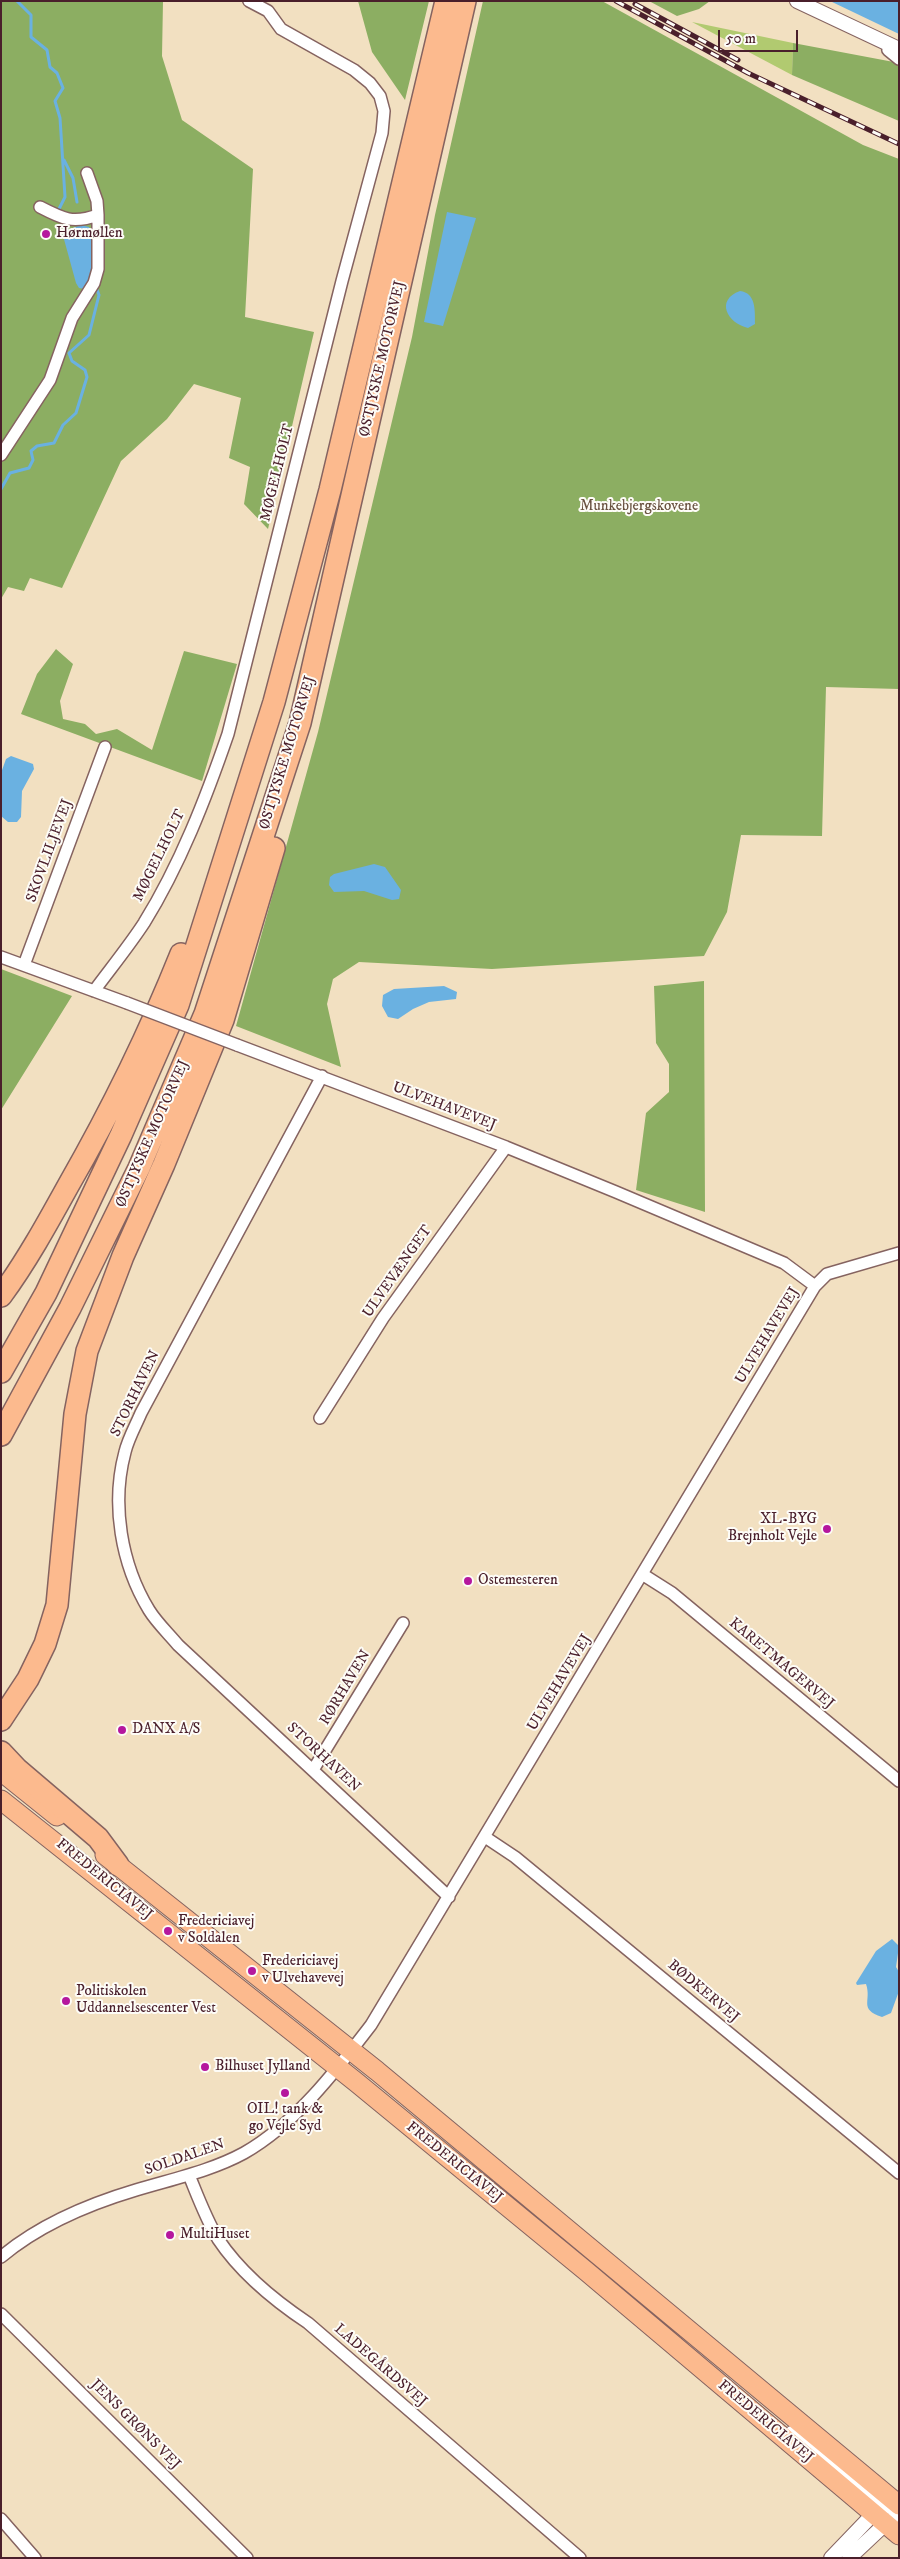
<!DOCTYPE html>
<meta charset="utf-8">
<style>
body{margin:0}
#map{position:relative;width:900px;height:2559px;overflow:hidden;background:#f2e0c1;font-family:"IM FELL DW Pica",serif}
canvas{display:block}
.frame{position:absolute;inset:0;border:2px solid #4a1f2b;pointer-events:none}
.scale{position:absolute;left:718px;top:30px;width:80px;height:22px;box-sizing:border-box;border:2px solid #4a1f2b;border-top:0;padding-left:6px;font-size:15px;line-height:18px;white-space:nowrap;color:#4a1f2b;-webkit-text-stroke:4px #fdfcf7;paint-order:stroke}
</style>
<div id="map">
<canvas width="900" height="2559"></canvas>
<div class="frame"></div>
<div class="scale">50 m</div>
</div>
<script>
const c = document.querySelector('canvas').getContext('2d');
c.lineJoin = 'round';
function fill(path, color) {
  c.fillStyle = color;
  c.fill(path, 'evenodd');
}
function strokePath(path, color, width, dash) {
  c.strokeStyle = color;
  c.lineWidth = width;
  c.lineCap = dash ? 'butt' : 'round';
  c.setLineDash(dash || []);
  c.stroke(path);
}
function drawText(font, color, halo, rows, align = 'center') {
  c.font = font + ' "IM FELL DW Pica",serif';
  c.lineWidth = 4;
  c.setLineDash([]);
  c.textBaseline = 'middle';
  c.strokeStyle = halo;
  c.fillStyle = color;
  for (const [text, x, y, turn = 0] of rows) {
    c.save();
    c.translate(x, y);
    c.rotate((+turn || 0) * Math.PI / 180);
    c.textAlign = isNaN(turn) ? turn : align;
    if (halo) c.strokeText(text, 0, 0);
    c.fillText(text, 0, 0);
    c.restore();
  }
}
const green = new Path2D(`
 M692,22L793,43L792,75Z`);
const forest = new Path2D(`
 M1,1H163L162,56L182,120L253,169L245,317L314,332L268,529L244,504L250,467L229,458L241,398L194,384L167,419L121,461L62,588L30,578L24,591L8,587L1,599Z
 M358,1H429L405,100L372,52Z
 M483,1H602L863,145L899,159V689L826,687L822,836L741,835L727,912L704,956L492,969L359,962L333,979L327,1004L341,1067L236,1026L318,732L412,337L435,215Z
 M649,1H710L699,9L677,16Z
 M793,43L899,63V121L792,75Z
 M56,649L73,664L60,701L63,719L85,724L96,734L117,729L152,750L184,651L237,664L202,781L21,714L37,674Z
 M1,969L72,996L1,1110Z
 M704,981L705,1212L636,1190L646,1113L669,1092V1064L656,1043L654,986Z`);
const water = new Path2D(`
 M830,1H899V34Z
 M447,212L476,218L443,326L424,322Z
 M81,225L89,227C96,238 95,279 85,289L79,288L76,283L62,232Z
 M740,291C756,293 755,310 755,324L748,328C727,323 715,300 740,291Z
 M11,756L33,764L34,769L22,791L21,817L17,822H8L1,816V773L6,759Z
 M374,864L385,867L401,890L399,899L392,900L364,891L334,892L329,885L330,877L334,874Z
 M444,986L457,992L456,999L429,1002L413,1009L398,1019L388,1017L382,1006L383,995L394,989Z
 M892,1939L899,1946L896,1967L899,1972V1991L891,2013L882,2017C858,2009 872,2001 866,1984L857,1985L856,1983L876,1951Z`);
const stream = new Path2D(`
 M17,1L31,15V37L47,50L50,67L57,73L63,88L55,101L60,118L65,197L59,209
 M64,160L73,178L77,202
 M1,489L10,473L29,468L33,460L31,451L37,446L54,443L63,425L76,413L87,377L85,370L72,361L69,353L89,335L99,295L96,287`);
const minor = new Path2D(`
 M890,46L888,50L899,59
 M40,207C63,219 73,224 98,215
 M1,455L50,380L72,318L94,283L98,269V215L97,201L87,173
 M1,957L127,1003
 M24,965L105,747
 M94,991C111,968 129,946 144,923C180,865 206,798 228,734L342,281L382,133L384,111L380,96L370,83L354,70L281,29L268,11L249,1
 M237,1045L506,1147L616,1192L784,1263L815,1286
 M322,1076L141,1413C136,1425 128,1439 125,1452C111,1504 121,1564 149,1610C157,1623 169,1634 178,1645L449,1897
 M320,1418L383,1318L506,1147
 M642,1574L672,1593L899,1781
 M313,1770L403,1623
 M485,1837L515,1857L899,2173
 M189,2175C198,2197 206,2219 218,2239C240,2272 275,2301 308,2323L580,2558
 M1,2257C39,2225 89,2204 136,2190C172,2179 211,2171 244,2153C295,2124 335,2072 371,2025L815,1286L827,1274L899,1253
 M1,2314L247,2558
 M1,2519L35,2558`);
const tertiary = new Path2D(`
 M797,1L899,49
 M792,2433L882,2506L899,2507
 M831,2558L879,2508
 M849,2558L899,2511`);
const primary = new Path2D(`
 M1,1771L57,1816
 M1,1800L356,2082L586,2271L899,2535
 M105,1855L377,2071L899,2505`);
const motorway = new Path2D(`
 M1,1296C26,1262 47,1224 68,1186C111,1111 149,1034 181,954
 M1,1372L46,1293L121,1135L178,1005L274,702L330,490L446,1
 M1,1435L70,1308L139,1168L205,1014L300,723L465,1
 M1,1720L28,1679L45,1644L57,1605L75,1414L87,1351L123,1256L164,1164L223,1020L274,848
 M1,1752L17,1769L98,1838L118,1865`);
const rail = new Path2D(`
 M616,1L748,73L899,144
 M635,4L738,60`);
const minorBridge = new Path2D(`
 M127,1003L237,1045`);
const markers = [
 [46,234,5,"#b5179e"],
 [827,1529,5,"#b5179e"],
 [468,1581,5,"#b5179e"],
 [122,1730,5,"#b5179e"],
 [168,1931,5,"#b5179e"],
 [252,1971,5,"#b5179e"],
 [66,2001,5,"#b5179e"],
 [205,2067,5,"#b5179e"],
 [285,2093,5,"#b5179e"],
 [170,2235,5,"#b5179e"]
];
const poiNames = [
 ["Hørmøllen",56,234],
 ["XL-BYG",817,1520,"right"],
 ["Brejnholt Vejle",817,1537,"right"],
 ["Ostemesteren",478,1581],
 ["DANX A/S",132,1730],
 ["Fredericiavej",178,1922],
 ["v Soldalen",178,1939],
 ["Fredericiavej",262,1962],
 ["v Ulvehavevej",262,1979],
 ["Politiskolen",76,1992],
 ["Uddannelsescenter Vest",76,2009],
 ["Bilhuset Jylland",215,2067],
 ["OIL! tank &",285,2110,"center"],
 ["go Vejle Syd",285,2127,"center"],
 ["MultiHuset",180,2235]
];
const streetNames = [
 ["ØSTJYSKE MOTORVEJ",383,359,-77],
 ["MØGELHOLT",278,473,-76],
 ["ØSTJYSKE MOTORVEJ",288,753,-73],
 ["SKOVLILJEVEJ",50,851,-70],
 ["MØGELHOLT",160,856,-64],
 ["ULVEHAVEVEJ",444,1107,21],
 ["ØSTJYSKE MOTORVEJ",153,1134,-66],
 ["ULVEVÆNGET",398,1272,-55],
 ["ULVEHAVEVEJ",768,1336,-59],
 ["STORHAVEN",136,1394,-64],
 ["KARETMAGERVEJ",781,1664,40],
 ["ULVEHAVEVEJ",560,1683,-59],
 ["RØRHAVEN",346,1688,-59],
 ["STORHAVEN",323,1758,43],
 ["FREDERICIAVEJ",104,1880,39],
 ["BØDKERVEJ",703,1992,40],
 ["SOLDALEN",185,2158,-19],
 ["FREDERICIAVEJ",454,2163,39],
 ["LADEGÅRDSVEJ",380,2366,41],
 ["FREDERICIAVEJ",765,2422,40],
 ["JENS GRØNS VEJ",135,2425,45]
];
const parkNames = [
 ["Munkebjergskovene",639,507]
];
fill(green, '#b1ca70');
fill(forest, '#8cae62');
fill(water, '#6ab1e1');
strokePath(stream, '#6ab1e1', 3);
strokePath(minor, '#856360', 14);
strokePath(tertiary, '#856360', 16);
strokePath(primary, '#856360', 21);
strokePath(motorway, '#856360', 24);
strokePath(minor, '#fff', 11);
strokePath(tertiary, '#fff', 14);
strokePath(primary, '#fcba8e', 19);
strokePath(motorway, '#fcba8e', 21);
strokePath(rail, '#4a1f2b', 5);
strokePath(rail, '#fdfcf7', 3, [9]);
strokePath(minorBridge, '#856360', 14, []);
strokePath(minorBridge, '#fff', 11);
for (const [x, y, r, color] of markers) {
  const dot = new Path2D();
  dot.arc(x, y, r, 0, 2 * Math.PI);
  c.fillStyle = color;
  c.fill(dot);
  strokePath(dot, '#fdfcf7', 2);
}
drawText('15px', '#4a1f2b', '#fdfcf7', poiNames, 'left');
drawText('15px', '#4a1f2b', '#fdfcf7', streetNames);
drawText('15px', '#695240', '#fdfcf7', parkNames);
</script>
